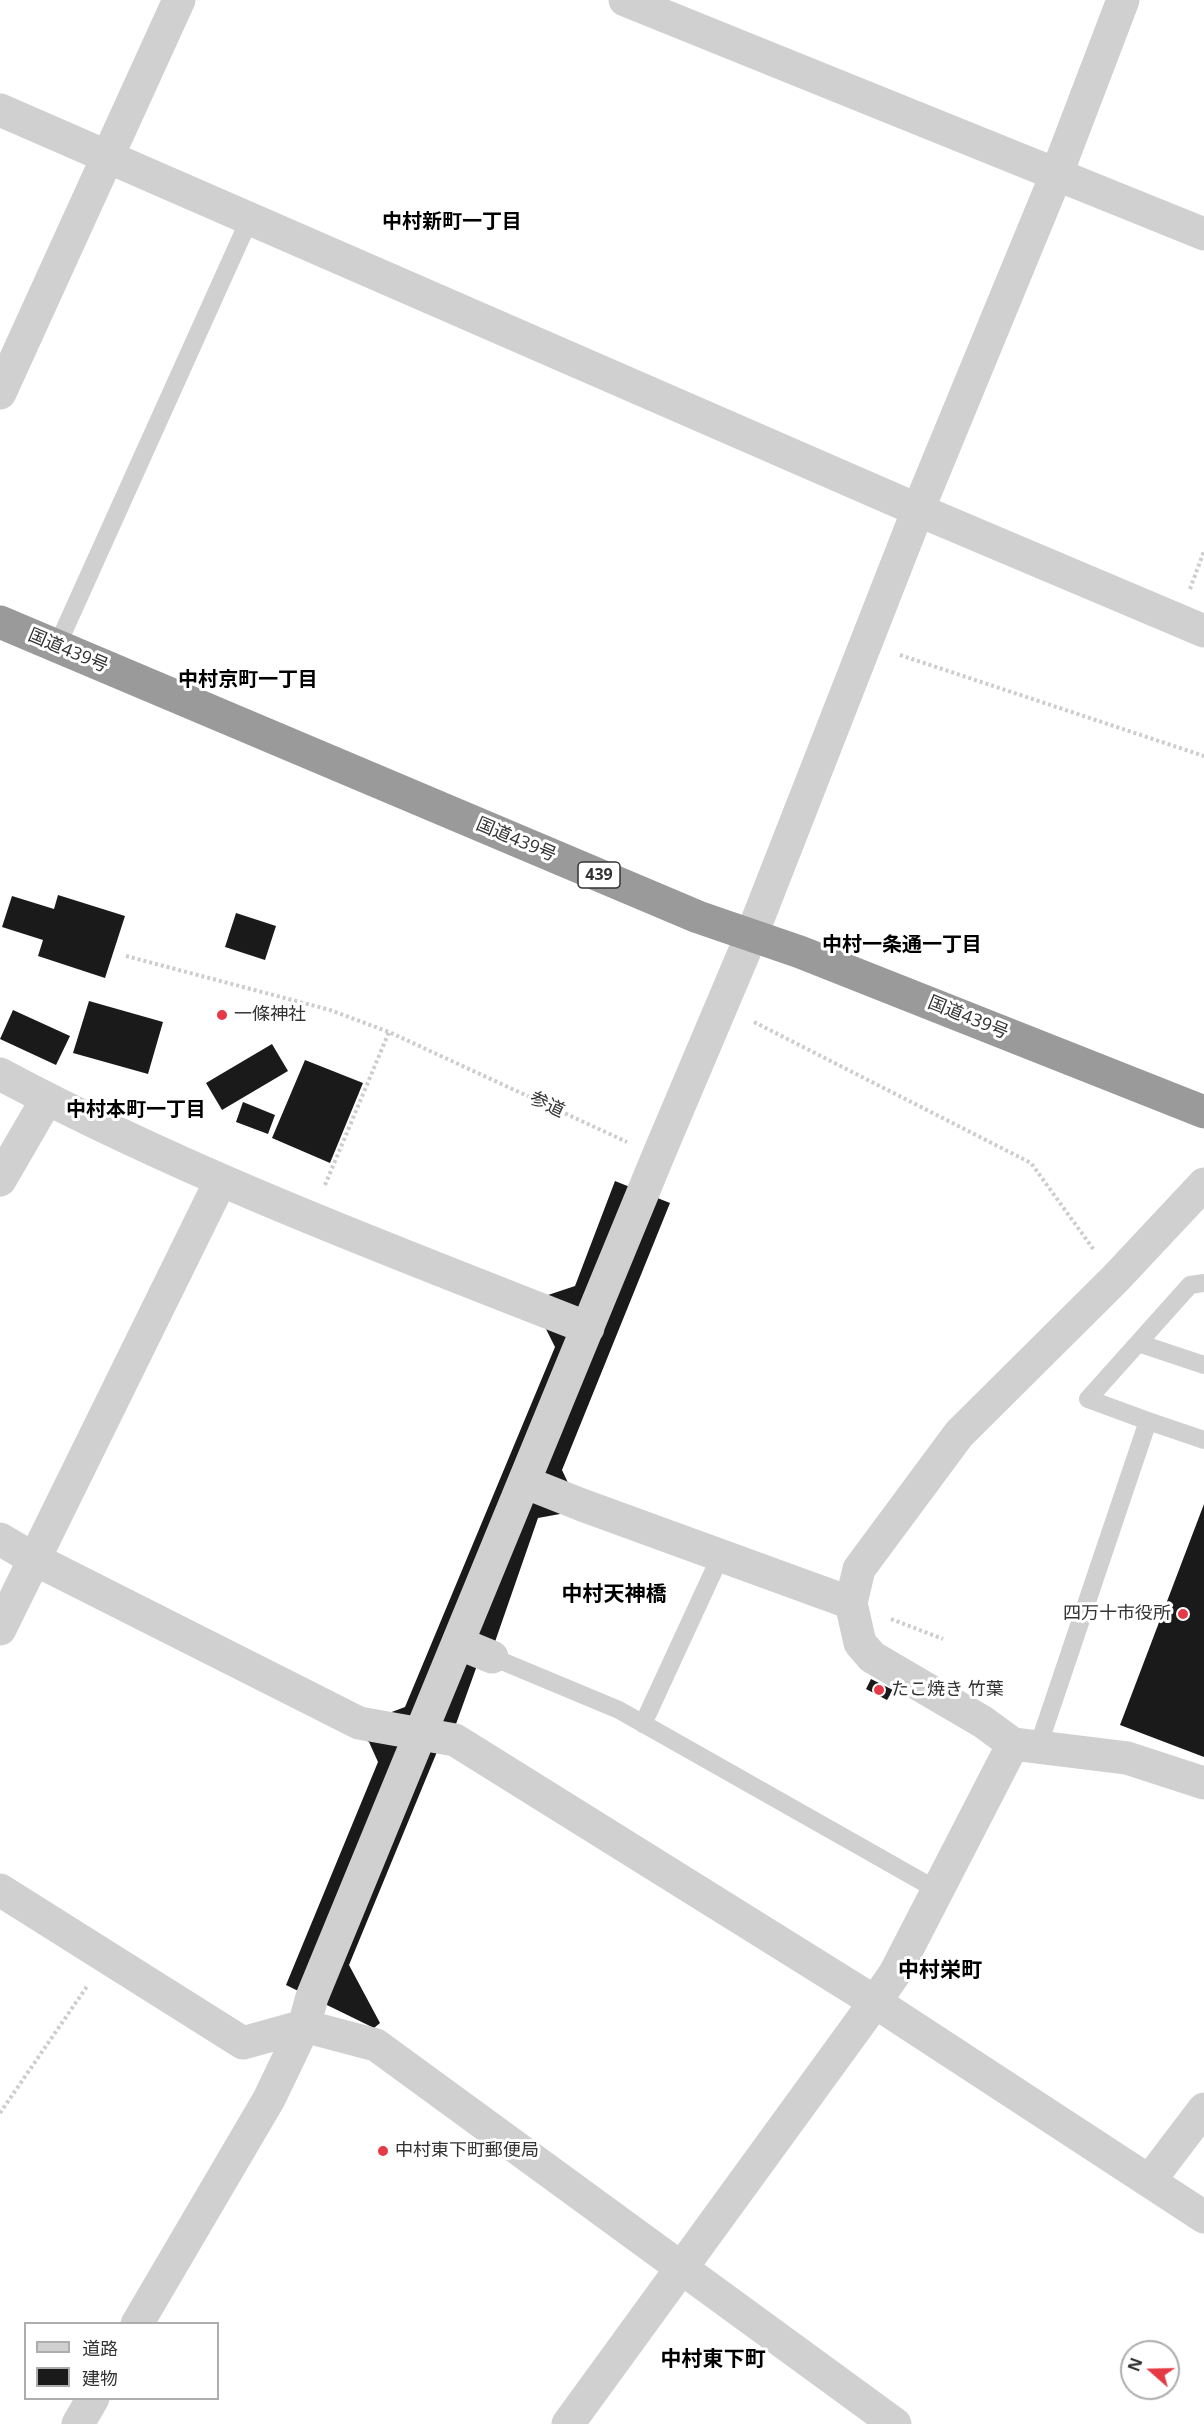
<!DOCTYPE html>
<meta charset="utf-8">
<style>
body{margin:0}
#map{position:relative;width:1204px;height:2424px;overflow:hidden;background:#fff;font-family:"Open Sans","Noto Sans JP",sans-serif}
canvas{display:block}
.legend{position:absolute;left:24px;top:2322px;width:195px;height:78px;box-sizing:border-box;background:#fff;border:2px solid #adadad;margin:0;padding:8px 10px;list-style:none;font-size:18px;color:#333}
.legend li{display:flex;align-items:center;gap:12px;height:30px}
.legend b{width:30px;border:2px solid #adadad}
.north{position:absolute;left:1120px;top:2340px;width:60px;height:60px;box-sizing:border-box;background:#fff;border:2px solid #adadad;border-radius:50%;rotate:290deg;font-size:16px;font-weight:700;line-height:24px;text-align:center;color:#333}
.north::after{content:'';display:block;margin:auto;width:21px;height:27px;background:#e63946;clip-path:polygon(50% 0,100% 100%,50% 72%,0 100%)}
</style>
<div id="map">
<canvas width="1204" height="2424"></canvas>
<ul class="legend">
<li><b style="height:8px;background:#d0d0d0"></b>道路</li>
<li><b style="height:16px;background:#1a1a1a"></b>建物</li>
</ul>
<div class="north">N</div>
</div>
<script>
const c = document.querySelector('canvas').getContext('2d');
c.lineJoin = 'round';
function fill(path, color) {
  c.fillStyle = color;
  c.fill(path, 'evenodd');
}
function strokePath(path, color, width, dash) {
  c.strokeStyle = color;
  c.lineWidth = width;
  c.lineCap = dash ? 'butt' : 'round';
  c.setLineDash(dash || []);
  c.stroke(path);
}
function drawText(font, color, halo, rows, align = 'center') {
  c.font = font + ' "Open Sans","Noto Sans JP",sans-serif';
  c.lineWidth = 6;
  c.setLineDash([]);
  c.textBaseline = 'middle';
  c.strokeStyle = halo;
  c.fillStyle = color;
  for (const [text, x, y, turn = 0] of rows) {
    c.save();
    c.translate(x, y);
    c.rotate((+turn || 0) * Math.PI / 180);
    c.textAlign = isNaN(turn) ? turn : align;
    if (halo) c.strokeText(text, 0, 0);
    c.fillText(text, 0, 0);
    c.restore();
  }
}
const building = new Path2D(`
 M58,895L125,916L105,978L38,956L43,940L2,927L12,896L54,909Z
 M236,913L276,926L265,960L225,947Z
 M89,1001L163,1022L148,1074L73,1053Z
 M13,1010L70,1036L56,1065L0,1039Z
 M272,1044L288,1071L222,1110L206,1083Z
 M305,1060L363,1083L330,1163L272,1138Z
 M243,1102L275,1115L268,1134L236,1122Z
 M615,1181L670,1203L562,1470L570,1487L560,1514L538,1518L488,1662L479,1660L456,1724L439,1747L349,1965L380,2023L374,2028L286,1985L378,1762L369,1742L352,1733L381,1716L405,1707L555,1347L543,1323L542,1297L575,1286Z
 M1204,1504V1757L1120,1725Z
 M871,1679L893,1690L887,1700L866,1689Z`);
const path = new Path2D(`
 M1190,589L1204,551
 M900,655L1204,756
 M126,956L330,1010L389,1032L627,1142
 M754,1022L1031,1163L1094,1250
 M325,1185L389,1032
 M891,1619L943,1639
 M0,2113L88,1985`);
const lane = new Path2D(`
 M57,646L250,218
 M1138,1343L1204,1365
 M1148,1421L1088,1399L1190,1285L1204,1283
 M492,1657L619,1710L937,1890
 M643,1724L721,1555
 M1038,1747L1148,1421L1204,1440`);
const street = new Path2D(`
 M625,0L1204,234
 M0,110L918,510L1204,631
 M0,393L179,0
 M0,1074C189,1175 390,1250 588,1328
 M0,1180L47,1099
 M1204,1184L1116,1278L959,1434L859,1569L851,1603L860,1643L872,1657L983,1722L1013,1744L1127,1758L1204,1783
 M524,1482L582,1505L851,1603
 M0,1539L34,1559L359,1723L455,1740L875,2002L1204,2217
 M0,1629L221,1180
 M458,1643L492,1657
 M0,1890L243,2043L304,2026L376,2045L895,2424
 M1150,2180L1204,2109
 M137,2324L269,2099L304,2026L312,1997L658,1156L752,934L918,510L1057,173L1123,0
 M78,2424L93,2398
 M568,2424L875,2002L895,1973L1013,1744`);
const highway = new Path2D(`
 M0,622L698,917L800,952L1204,1112`);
const markers = [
 [222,1015,6,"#e63946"],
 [1183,1614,6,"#e63946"],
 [879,1690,6,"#e63946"],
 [383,2151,6,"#e63946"]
];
const shields = [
 [599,875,42]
];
const shieldNames = [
 ["439",599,875]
];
const streetNames = [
 ["国道439号",68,651,23],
 ["国道439号",516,840,23],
 ["国道439号",968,1018,22],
 ["参道",547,1105,25]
];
const poiNames = [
 ["一條神社",234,1015],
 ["四万十市役所",1171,1614,"right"],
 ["たこ焼き 竹葉",891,1690],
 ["中村東下町郵便局",395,2151]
];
const neighbourhoodNames = [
 ["中村新町一丁目",452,222],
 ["中村京町一丁目",248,680],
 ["中村一条通一丁目",902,945],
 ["中村本町一丁目",136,1110]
];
const quarterNames = [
 ["中村天神橋",614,1595],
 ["中村栄町",940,1971],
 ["中村東下町",713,2360]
];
fill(building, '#1a1a1a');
strokePath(path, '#cdcdcd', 4, [3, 3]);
strokePath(lane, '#d0d0d0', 18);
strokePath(street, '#d0d0d0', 33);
strokePath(highway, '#9a9a9a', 33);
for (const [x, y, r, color] of markers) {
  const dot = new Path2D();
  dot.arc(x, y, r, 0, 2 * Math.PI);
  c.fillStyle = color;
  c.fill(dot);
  strokePath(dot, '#fff', 2);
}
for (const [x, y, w] of shields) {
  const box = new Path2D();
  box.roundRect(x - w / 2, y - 13, w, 26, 4.5);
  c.fillStyle = '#fff';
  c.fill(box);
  strokePath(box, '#333', 1.5);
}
drawText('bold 16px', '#333', null, shieldNames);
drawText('18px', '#333', '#fff', streetNames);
drawText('18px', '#333', '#fff', poiNames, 'left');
drawText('bold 20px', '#000', '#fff', neighbourhoodNames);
drawText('bold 21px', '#000', '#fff', quarterNames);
</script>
